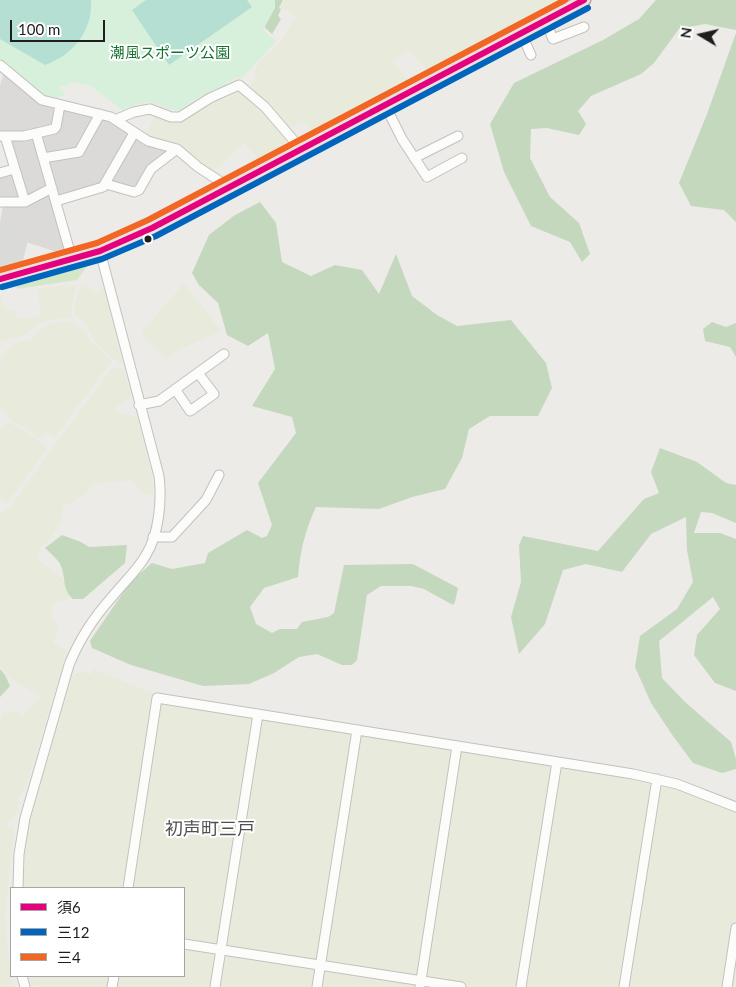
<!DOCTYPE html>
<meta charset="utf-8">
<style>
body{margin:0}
#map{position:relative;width:736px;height:987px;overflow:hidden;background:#ecebe7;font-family:Lato,"Noto Sans JP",sans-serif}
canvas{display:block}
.legend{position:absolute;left:10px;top:887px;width:175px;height:90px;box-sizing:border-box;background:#fff;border:1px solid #a5a5a5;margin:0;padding:6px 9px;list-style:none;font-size:15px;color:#1e1e1e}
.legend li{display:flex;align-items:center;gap:10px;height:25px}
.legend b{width:25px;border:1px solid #a5a5a5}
.north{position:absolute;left:676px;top:10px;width:50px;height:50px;-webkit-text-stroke:4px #fff;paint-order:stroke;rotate:279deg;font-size:14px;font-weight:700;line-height:20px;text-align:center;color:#1e1e1e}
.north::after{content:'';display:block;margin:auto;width:18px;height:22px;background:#1e1e1e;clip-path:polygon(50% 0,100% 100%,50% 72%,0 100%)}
.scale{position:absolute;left:10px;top:20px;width:95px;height:22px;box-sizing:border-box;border:2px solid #1e1e1e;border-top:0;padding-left:6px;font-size:15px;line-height:18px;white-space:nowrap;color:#1e1e1e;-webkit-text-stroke:4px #fff;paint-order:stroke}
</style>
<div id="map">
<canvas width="736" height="987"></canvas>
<ul class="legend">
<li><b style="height:6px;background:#e5007d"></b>須6</li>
<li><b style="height:6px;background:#0065bd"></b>三12</li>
<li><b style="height:6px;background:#f26522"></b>三4</li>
</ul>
<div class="north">N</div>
<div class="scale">100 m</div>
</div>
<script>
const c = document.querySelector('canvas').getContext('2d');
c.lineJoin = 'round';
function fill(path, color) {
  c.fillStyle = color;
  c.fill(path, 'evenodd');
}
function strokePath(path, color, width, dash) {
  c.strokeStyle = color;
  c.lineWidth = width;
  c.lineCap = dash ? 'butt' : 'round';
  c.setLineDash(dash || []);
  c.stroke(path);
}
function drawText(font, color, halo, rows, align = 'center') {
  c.font = font + ' Lato,"Noto Sans JP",sans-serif';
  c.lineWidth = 4;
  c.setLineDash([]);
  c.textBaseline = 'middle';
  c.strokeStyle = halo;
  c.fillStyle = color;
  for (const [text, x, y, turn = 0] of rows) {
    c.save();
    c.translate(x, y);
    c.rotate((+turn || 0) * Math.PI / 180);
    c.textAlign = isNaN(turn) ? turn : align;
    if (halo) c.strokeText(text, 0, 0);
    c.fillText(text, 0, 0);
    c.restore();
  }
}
const residential = new Path2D(`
 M4,73L55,106L54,125L24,133L0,135V85Z
 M64,108L95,118L78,149L45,153L40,137L41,134L56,131Z
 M104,117L130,134L101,184L57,197L47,162L49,159L81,154L101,118Z
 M137,137L169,149L137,188L113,184L111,180Z
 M10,138H34L48,185L28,199Z
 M10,173L13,175L21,198L0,200V175Z
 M49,193L51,194L66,252L60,253L14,238L0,223L3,205Z`);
const religious = new Path2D(`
 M0,223L18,226L14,237L28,241L22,264L0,269Z`);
const farmland = new Path2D(`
 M285,0H574L477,49L474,44L460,55L442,60L427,70L407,50L393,62L412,84L314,134L303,121L290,128L265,101L250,87L256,75L254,72L261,60L280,43L296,16L280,8Z
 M239,90L270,117L291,142L290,146L261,163L244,143L211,173L149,138L147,133L156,113L171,119L207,103L215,102L219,98L226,100Z
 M184,283L221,331L176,351L166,360L141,333Z
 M81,284L96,293L103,285L123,365L120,364L95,342L86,324L75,315V304Z
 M76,285L71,312L74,319L67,318L46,320L24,335L0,342V296H1L6,311L15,310L17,319L41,316L38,288Z
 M69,321L83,329L91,342L112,361L54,438L46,432L41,439L30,430L11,420L0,406V361L7,349L19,342L29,341L42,329L53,323Z
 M113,367L124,370L131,397L115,408L121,414L137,417L152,478L153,494L145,495L132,480L90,484L89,492L63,507L61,520L50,539L38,550L39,561L59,575L67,586L70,595L68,600L53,602L51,615L59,626L53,643L67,651L26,787L19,796L18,810L5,827L14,828L5,917L8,953L11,976L15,987H0V723L4,713L16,711L22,716L39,699L40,695L13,681L0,666V514L11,506L53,447Z
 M8,422L31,435L47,448L7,504L0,497V429Z
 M94,669L156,695L653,780L686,789L736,811V987H44L32,985L29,976H184V888H23L25,849L28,829L70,677L81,671L91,675Z`);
const grass = new Path2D(`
 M86,260L91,261L77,280L17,289L16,279Z`);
const forest = new Path2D(`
 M269,0H283L279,8L281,9L278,16L281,19L272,34L257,20Z
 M656,0H736V30L705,24L679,29L654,63L641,74L591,96L578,111L586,124L579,135L547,128L531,129L530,158L550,197L579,223L590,254L582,262L570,242L531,226L504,172L490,124L514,83L603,40L639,19Z
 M736,33V222L724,210L691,206L679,183L707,114Z
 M260,202L276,223L282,262L311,276L335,265L362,270L379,294L396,254L412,296L437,315L457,326L511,320L546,363L552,388L538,416H490L469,429L462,458L445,489L412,497L379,509L316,507C305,530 300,552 298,577L264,588L250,607L256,624L272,633L280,629H297L302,622L328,617L334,613L344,565L413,564L458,588L455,602L453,605L424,589L411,586H381L367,595L357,660L352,665H342L317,654L299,657L274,673L249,684L203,686L131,665L92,648L90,641L131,581L152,563L172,569L205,563L208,553L247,530L262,538L267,536L272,525L258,483L296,433L292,417L252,406L275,369L268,333L248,346L227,335L218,303L199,285L192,273L209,235L235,215Z
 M712,322L726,327L736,323V357L730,347L705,341L703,329Z
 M660,448L697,462L726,483L736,485V523L712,513L701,512L694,533H720L736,539V691L715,683L694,655L697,635L720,609L713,597L659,641L662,678L685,702L731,742L736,759V769L722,773L693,763L673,736L651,703L635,667L640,636L677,609L693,582L687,550L686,517L651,534L622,572L586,564L563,570L545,624L519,654L511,617L521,582L519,545L523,536L598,551L644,499L659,493L651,472Z
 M62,535L81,542L89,547L127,545L125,563L83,599H73C62,590 66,578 61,566C59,560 50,553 45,548Z
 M0,669L5,675L10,686L0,697Z`);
const park = new Path2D(`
 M0,0H275V8L263,30L276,41L241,79L236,77L231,82L226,80L227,85L200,96L180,110H171L157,104L147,102L139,104L122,110L90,85L71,82L66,87L61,85L59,88L64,93V96H59L58,101L43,96L9,68L10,66L0,59Z`);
const pitch = new Path2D(`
 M0,0H91C93,31 73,55 45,65L0,39Z
 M146,0H247L252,7L169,65L132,10Z`);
const minor = new Path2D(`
 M545,20L553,39L584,27
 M521,33L531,55
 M0,65L42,100L111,117L148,141L177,149L198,167L221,182L225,190
 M385,105L402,139L427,177L462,158
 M117,119L134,112L150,109L171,117H180L210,98L239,85L265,107L301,149
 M36,133L72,259
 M0,136H24L54,129L56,127L60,105
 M5,136L25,202
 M43,158L79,152L100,114
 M414,158L458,136
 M0,173L14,169
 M106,184L134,192L139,190L151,169L177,149
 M56,201L103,187L134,133
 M0,202H25L52,188
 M175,389L190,411L214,394L198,373
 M139,405L159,401L224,354
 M153,537H172L206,500L219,475
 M18,888L19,854L25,818L69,665C79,640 94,617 112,597C123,583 137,571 146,555C159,534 162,500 159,476L100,251
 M128,888L157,698L633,774L677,784L736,807
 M184,944L461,987
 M22,976L25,987
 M112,987L114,976
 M215,987L258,714
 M317,987L357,730
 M420,987L457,746
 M521,987L557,762
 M624,987L657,779
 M727,987L736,928`);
const highway = new Path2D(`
 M0,279L100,251L152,228L584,0`);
const bus1 = new Path2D(`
 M0,279L100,251L152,228L584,0`);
const bus2 = new Path2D(`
 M2,287L102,259L156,236L588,8`);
const bus3 = new Path2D(`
 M0,270L97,243L148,220L565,0`);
const markers = [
 [148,239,4.5,"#1e1e1e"]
];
const parkNames = [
 ["潮風スポーツ公園",170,53]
];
const quarterNames = [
 ["初声町三戸",210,829]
];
fill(residential, '#dbdad8');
fill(religious, '#dadad8');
fill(farmland, '#e8ebdb');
fill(grass, '#d4e7c8');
fill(forest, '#c4d8be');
fill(park, '#d7f0db');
fill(pitch, '#b6dfd4');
strokePath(minor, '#c2c1bf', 11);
strokePath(highway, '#bea1a4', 15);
strokePath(minor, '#fcfcfb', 9);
strokePath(highway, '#e9e0df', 12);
strokePath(bus1, '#e5007d', 6);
strokePath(bus2, '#0065bd', 6);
strokePath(bus3, '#f26522', 6);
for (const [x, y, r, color] of markers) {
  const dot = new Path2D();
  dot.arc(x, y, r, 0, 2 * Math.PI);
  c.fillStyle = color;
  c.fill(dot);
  strokePath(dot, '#fff', 2);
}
drawText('15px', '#16712e', '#fff', parkNames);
drawText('18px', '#515151', '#fff', quarterNames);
</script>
